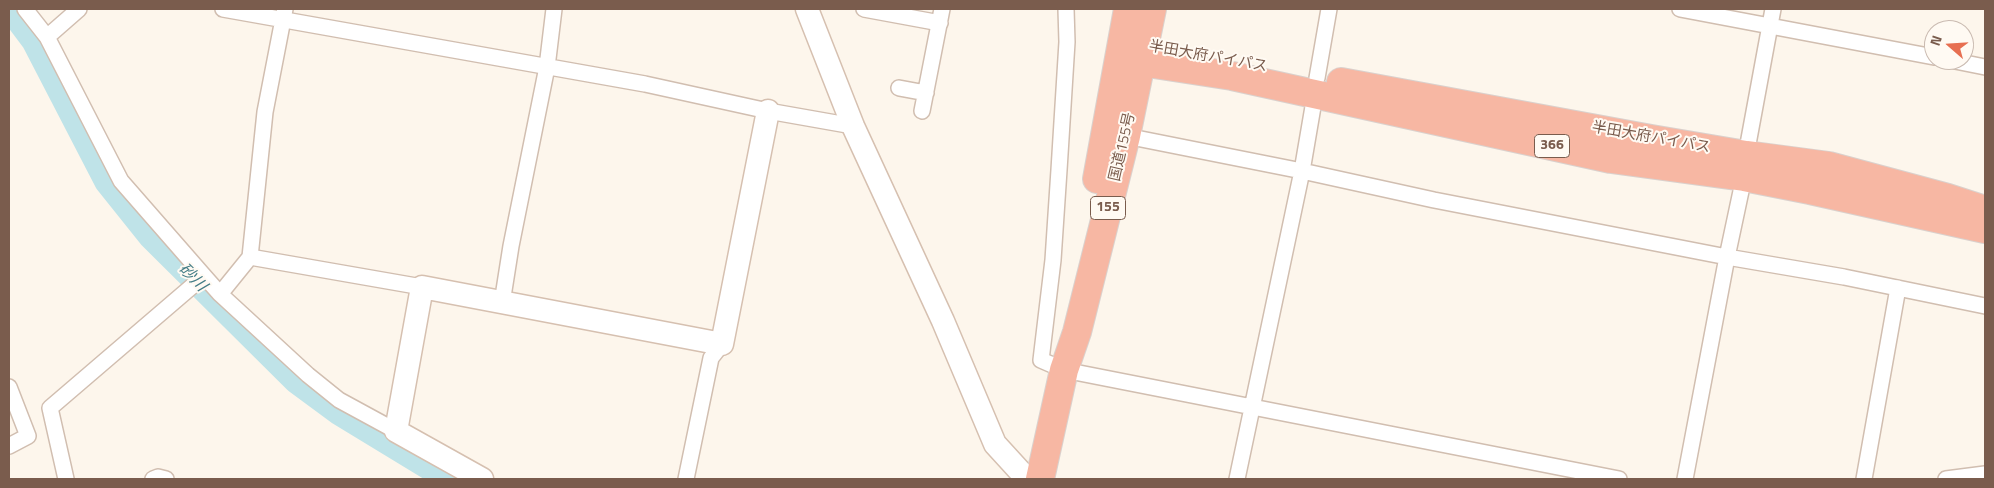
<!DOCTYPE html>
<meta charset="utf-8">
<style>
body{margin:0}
#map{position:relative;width:1994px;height:488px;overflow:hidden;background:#fdf6ec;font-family:"Titillium Web",sans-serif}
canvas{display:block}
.frame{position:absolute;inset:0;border:10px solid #7a5c4d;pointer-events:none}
.north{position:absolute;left:1924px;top:20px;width:50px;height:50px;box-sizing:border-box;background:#fffaf3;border:1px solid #cabbb1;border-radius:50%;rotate:289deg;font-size:14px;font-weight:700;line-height:20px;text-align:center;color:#7a5c4d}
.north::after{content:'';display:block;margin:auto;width:18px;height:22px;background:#e76f51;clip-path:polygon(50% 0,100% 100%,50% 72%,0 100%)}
</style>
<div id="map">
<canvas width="1994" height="488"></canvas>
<div class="frame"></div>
<div class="north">N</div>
</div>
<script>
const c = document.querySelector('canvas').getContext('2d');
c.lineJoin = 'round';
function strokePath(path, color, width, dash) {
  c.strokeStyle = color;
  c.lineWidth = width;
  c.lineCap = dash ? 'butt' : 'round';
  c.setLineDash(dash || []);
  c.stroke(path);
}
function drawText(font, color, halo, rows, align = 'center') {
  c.font = font + ' "Titillium Web","Noto Sans JP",sans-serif';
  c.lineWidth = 4;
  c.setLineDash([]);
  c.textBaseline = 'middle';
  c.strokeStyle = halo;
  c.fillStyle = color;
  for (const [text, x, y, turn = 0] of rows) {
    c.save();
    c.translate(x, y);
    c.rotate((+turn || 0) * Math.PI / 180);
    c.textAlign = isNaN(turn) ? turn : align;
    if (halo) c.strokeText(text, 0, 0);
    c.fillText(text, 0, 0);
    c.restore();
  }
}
const river = new Path2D(`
 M10,9L34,41L107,182L151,237L296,381L338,412L448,479`);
const street = new Path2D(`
 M25,9L47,37L121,181L204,276L220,294L308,375L339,400L396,431
 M223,9L645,84L768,111L853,126
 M864,9L940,23
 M1066,9L1067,42L1059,170L1053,260L1041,360L1064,370L1619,479
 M1680,9L1934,57
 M1773,9L1746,155L1744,177L1727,257L1844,277L1985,306
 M47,37L79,9
 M1950,60L1985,67
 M1317,78L1329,9
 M899,88L926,93
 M1315,95L1302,171L1434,200L1727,257L1685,479
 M922,111L942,9
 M1126,136L1302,171L1237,479
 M250,257L422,287
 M220,294L250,257L265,112L285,9
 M502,303L511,246L547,67L554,9
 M9,387L28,436L9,446
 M66,479L50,408L204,276
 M153,479L158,477L166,479
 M686,479L711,358L722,344
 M1864,479L1898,288
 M1946,479L1985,474`);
const secondary = new Path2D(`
 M807,9L853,126L943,321L995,444L1027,479
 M482,479L396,431L422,287L722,344L768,111`);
const highway = new Path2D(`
 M1121,51L1141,62L1232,76L1611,159L1744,177L1810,190L1985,229
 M1341,82L1651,139L1746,155L1829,166L1948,198L1985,210
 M1097,179L1128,9
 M1040,479L1064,370L1077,332L1126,136L1152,9`);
const shields = [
 [1552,146,35],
 [1108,208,35]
];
const shieldNames = [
 ["366",1552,146],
 ["155",1108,208]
];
const streetNames = [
 ["半田大府パイパス",1208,57,10],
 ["半田大府パイパス",1651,138,10],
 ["国道155号",1123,147,-77]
];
const waterNames = [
 ["砂川",192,278,45]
];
strokePath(river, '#bfe3e8', 25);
strokePath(street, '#d1beb0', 18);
strokePath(secondary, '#d6c0b0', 25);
strokePath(highway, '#dad1cd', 30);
strokePath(street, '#fff', 15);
strokePath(secondary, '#fff', 22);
strokePath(highway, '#f7b7a3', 28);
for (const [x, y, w] of shields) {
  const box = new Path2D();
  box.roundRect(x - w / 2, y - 11.5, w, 23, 4);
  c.fillStyle = '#fffaf3';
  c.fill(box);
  strokePath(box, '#7a5c4d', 1);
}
drawText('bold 14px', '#7a5c4d', null, shieldNames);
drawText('15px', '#7a5c4d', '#fffaf3', streetNames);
drawText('italic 16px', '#437c86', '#fffaf3', waterNames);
</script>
